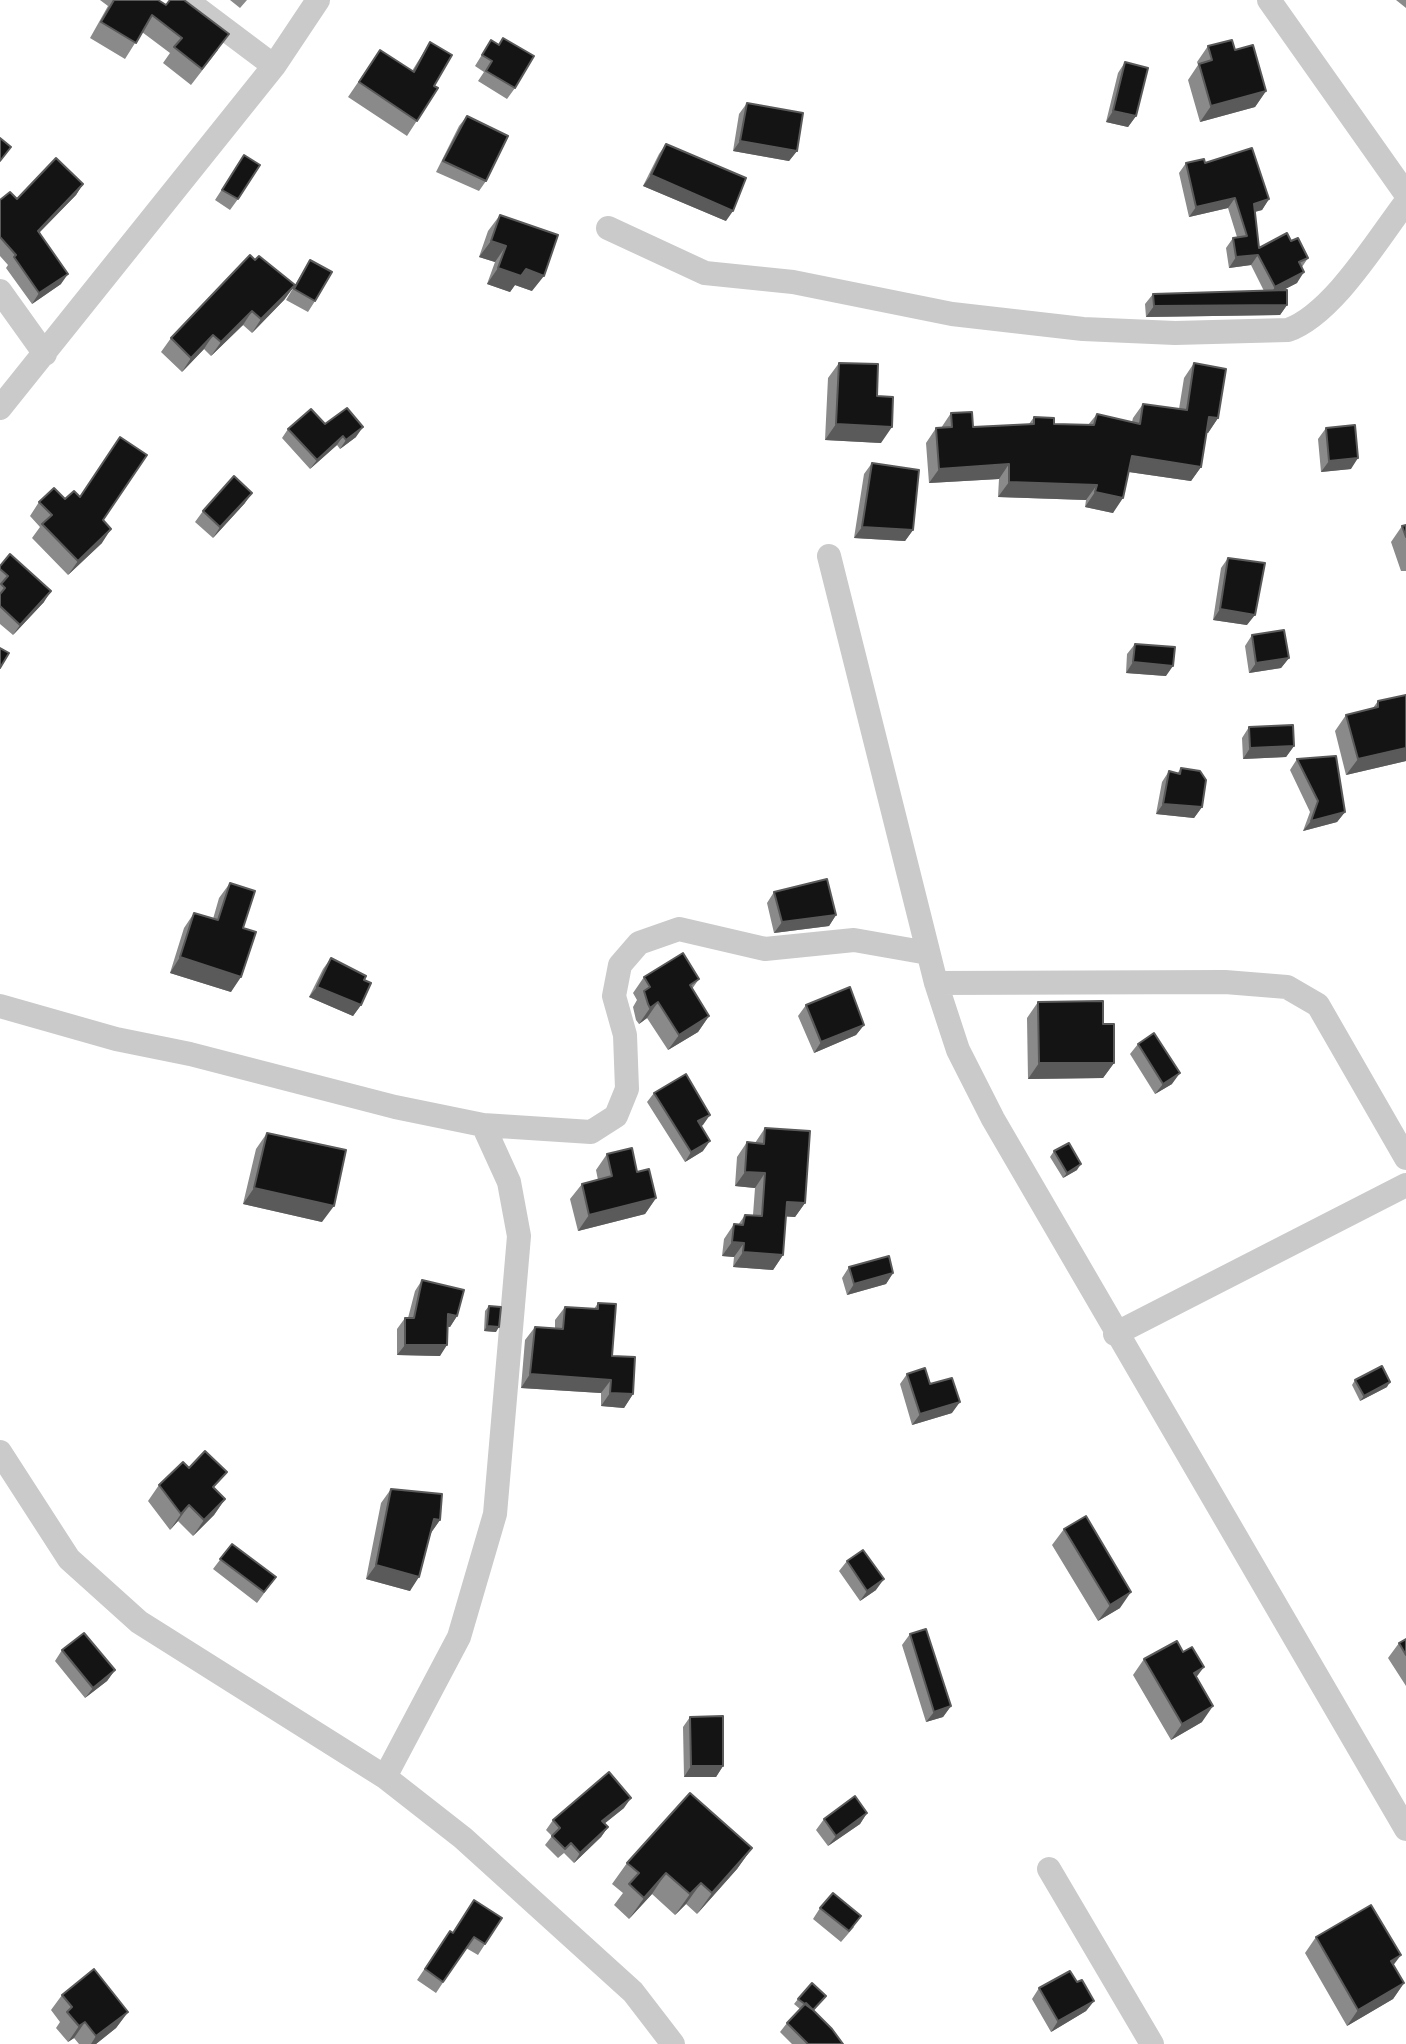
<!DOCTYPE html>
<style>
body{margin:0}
canvas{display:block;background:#fff}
</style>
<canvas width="1406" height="2044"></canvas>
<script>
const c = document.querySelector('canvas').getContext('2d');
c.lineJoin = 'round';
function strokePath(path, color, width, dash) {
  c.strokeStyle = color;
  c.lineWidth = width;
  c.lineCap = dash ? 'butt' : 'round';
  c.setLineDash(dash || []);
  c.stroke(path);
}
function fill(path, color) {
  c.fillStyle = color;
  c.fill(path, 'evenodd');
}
const minor = new Path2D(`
 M186,0L274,66
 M1269,0L1406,194
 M608,228L705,273L793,282L952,314L1083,329L1175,333L1288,330C1333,314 1377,240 1406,202
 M0,291L45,354
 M0,408L274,66L318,0
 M829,556L936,983L958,1050L993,1119L1406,1829
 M936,983L1225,982L1287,987L1318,1005L1406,1158
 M0,1006L116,1039L190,1054L395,1107L483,1125L591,1132L616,1116L627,1089L625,1035L614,996L620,965L639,943L679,929L765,949L854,940L928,953
 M1115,1334L1406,1185
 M0,1452L69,1559L139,1622L385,1777L463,1838L633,1992L673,2044
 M385,1777L459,1637L495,1514L519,1236L509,1182L483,1125
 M1049,1869L1152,2044`);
const wall = new Path2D(`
 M100,0H158L218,50L191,85L163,63L170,53L142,32L125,59L90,38L108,6Z
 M230,0H247L240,8Z
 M1396,0H1406V8Z
 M503,38L515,88L507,99L478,81L484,72L475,66L491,40L498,45Z
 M430,42L434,86L438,88L407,136L348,97L380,50L412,71Z
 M1208,46L1235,50L1266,91L1255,107L1200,122L1188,80L1198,65L1197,62Z
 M1125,62L1136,116L1128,127L1106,122L1118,73Z
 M747,103L797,151L789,161L733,151L739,114Z
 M467,116L486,181L479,191L436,172L459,126Z
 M666,144L726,221L643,186L659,154Z
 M244,155L238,199L230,210L215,200Z
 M1186,163H1205L1269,199L1262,210L1255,212L1259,248L1291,241L1308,258L1302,267L1297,283L1283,290L1287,305L1280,315L1146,317L1145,304L1153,294L1264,291L1251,265L1229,268L1226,248L1233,238L1237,237L1228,208L1189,217L1179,173Z
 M83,184L76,195L40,232L61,284L32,304L6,268L8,265L0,256V200L17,199Z
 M500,215L532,291L515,285L510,292L487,284L495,262L479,257L488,231Z
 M310,260L315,301L308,312L286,300Z
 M285,299L252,333L243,325L211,356L204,349L182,372L161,352L171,338Z
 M839,363L877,396L881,443L825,440L828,378Z
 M1194,363L1218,418L1208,433H1206L1201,467L1191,481L1129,472L1113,513L1085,507L1086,500L998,497L999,479L929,483L926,443L936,428H941L951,413L973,427L1029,424L1034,417L1054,424L1088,425L1097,414L1132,422L1133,418L1143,404L1179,409L1184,378Z
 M1326,428L1351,469L1321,472L1318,439Z
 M288,429L356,437L340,449L337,445L310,469L282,438Z
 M872,463L913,530L905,541L854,538L864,474Z
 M65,499L103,520L102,543L68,575L32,538L40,527L30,516L39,502Z
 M245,503L213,538L195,522L203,511Z
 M1406,525V571H1401L1391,542L1402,526Z
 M1228,558L1247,625L1213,620L1221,568Z
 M0,566L44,602L13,635L0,624Z
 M1252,635L1289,658L1281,668L1249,673L1245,646Z
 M1135,644L1166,676L1126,673L1127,654Z
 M1406,695V761L1346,775L1335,731L1346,715L1373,708L1378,701Z
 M1249,727L1294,746L1286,757L1243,759L1242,738Z
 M1297,759L1345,812L1337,822L1303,831L1310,812L1290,770Z
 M1181,768L1202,807L1194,818L1156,814L1162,782L1169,771L1177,774Z
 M230,883L243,928L231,992L170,973L184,928L194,913L213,919L219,898Z
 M774,892L836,915L829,926L774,933L767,903Z
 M331,958L364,980L361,1005L353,1016L309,997L323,969Z
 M644,977L699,979L692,989L709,1016L698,1032L668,1050L647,1018L639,1024L636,1020L633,1007L637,1000L633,993Z
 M1038,1002L1114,1063L1103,1078L1028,1079L1027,1018Z
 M806,1005L864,1025L856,1035L814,1053L798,1016Z
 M1138,1044L1172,1084L1155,1094L1130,1054Z
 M654,1093L703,1125L701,1126L703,1151L685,1162L647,1102Z
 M765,1128L805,1203L795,1217L785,1216L783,1255L773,1270L733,1267L734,1257L722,1256L724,1239L734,1224L738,1225L745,1215H753L755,1188L735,1186L737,1157L747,1142L755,1143Z
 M267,1133L322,1222L243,1204L256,1149Z
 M1054,1151L1077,1170L1063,1178L1050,1157Z
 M607,1154L637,1172L656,1198L645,1214L578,1231L570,1199L582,1184L598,1180L596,1170Z
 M849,1267L893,1273L886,1284L847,1295L842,1278Z
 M422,1280L457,1316L450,1327H448L440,1356L397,1355V1329L405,1318H408L415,1291Z
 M598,1303L612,1356L633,1394L624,1408L601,1406V1393L521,1388L525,1340L535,1327L555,1328V1320L565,1307L594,1309Z
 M489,1306L496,1332L484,1331L485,1311Z
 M907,1374L930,1384L952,1413L912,1425L900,1384Z
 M1355,1380L1387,1387L1360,1401L1352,1385Z
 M159,1485L215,1489L225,1499L214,1515L193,1536L178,1521L170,1530L148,1501Z
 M391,1489L440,1520L431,1533L410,1591L366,1579L381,1503Z
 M1064,1529L1120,1608L1098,1621L1052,1545Z
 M232,1544L276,1577L257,1603L213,1569Z
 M847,1561L876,1590L860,1601L839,1571Z
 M910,1634L951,1706L943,1717L926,1722L902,1645Z
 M1406,1639V1686L1388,1658L1399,1643Z
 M62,1650L115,1670L107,1681L85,1698L55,1661Z
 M1144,1659L1196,1677L1202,1722L1171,1740L1133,1675Z
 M690,1717L723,1766L716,1777H684L683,1727Z
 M624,1808L604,1824L608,1827L601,1837L574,1863L564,1853L558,1858L545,1845L552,1836L546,1830L553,1820Z
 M867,1813L860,1824L828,1846L816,1830L824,1819Z
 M752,1848L737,1869L697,1914L686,1904L675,1915L652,1894L629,1919L614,1905L623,1893L612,1884L627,1863Z
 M474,1900L502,1918L478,1955L466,1948L436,1993L417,1980L450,1931L453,1933Z
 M820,1908L854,1927L841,1942L813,1919Z
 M1316,1937L1393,1965L1404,1983L1393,1999L1347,2026L1305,1953Z
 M1077,1982L1094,2001L1086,2011L1051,2032L1032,1999L1039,1988Z
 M62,1995L128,2012L116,2028L96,2044H79L74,2038L68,2042L56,2028L60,2022L51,2010Z
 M826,1996L813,2011L843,2044H792L780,2032L787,2023L800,2009L794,2004L798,1999Z`);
const shadedWall = new Path2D(`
 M1266,91L1255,107L1200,122L1211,106Z
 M1113,111L1136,116L1128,127L1106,122Z
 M740,141L797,151L789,161L733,151Z
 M651,175L733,211L726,221L643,186Z
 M83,184L76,195L31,241L38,231Z
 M1235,198L1228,208L1189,217L1196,207Z
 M1269,199L1262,210L1246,214L1254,204Z
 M491,241L506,246L495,262L479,257Z
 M1258,255L1251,265L1229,268L1236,257Z
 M498,268L526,269L544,276L532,291L515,285L510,292L487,284Z
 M1304,272L1297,283L1268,298L1275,287Z
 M68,274L61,284L32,304L39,293Z
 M295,285L285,299L252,333L261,319Z
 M1287,305L1280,315L1146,317L1154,306Z
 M252,311L243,325L211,356L221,342Z
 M213,335L204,349L182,372L191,358Z
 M1209,417L1218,418L1208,433L1198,431Z
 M836,424L892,427L881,443L825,440Z
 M363,427L356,437L340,449L346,440Z
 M343,436L337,445L310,469L317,460Z
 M1132,456L1201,467L1191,481L1122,471Z
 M1358,458L1351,469L1321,472L1329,461Z
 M1009,464L999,479L929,483L939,469Z
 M1009,482L1097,485L1086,500L998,497Z
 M1095,492L1123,498L1113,513L1085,507Z
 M252,493L245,503L213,538L220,527Z
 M862,527L913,530L905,541L854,538Z
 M111,529L102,543L68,575L78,561Z
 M51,591L44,602L13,635L20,625Z
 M1220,609L1255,615L1247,625L1213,620Z
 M1289,658L1281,668L1249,673L1256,663Z
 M1133,662L1173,666L1166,676L1126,673Z
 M1294,746L1286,757L1243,759L1250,748Z
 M1406,748V761L1346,775L1358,759Z
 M1163,804L1202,807L1194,818L1156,814Z
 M1345,812L1337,822L1303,831L1311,821Z
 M836,915L829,926L774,933L782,922Z
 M180,957L241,977L231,992L170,973Z
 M317,987L361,1005L353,1016L309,997Z
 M658,1002L647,1018L639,1024L650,1008Z
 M709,1016L698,1032L668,1050L679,1035Z
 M864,1025L856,1035L814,1053L821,1042Z
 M1039,1063H1114L1103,1078L1028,1079Z
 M1180,1073L1172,1084L1155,1094L1163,1084Z
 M710,1115L703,1125L692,1131L698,1121Z
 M710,1141L703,1151L685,1162L691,1152Z
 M1081,1164L1077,1170L1063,1178L1067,1173Z
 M745,1172L765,1173L755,1188L735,1186Z
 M254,1188L334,1206L322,1222L243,1204Z
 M656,1198L645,1214L578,1231L589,1215Z
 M787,1202L805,1203L795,1217L777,1216Z
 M732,1242L744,1243L734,1257L722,1256Z
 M743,1252L783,1255L773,1270L733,1267Z
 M893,1273L886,1284L847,1295L854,1284Z
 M448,1314L457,1316L450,1327L440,1325Z
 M487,1326L499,1327L496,1332L484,1331Z
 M405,1345H447L440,1356L397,1355Z
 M530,1374L611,1380L601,1393L521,1388Z
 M1390,1382L1387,1387L1360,1401L1364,1396Z
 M610,1393L633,1394L624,1408L601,1406Z
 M960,1402L952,1413L912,1425L920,1414Z
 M225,1499L214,1515L193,1536L204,1520Z
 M189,1505L178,1521L170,1530L181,1514Z
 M434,1519L440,1520L430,1534Z
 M376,1565L419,1577L410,1591L366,1579Z
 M884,1579L876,1590L860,1601L867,1591Z
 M1131,1592L1120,1608L1098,1621L1110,1605Z
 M1204,1667L1192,1683L1194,1673Z
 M115,1670L107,1681L85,1698L93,1688Z
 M951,1706L943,1717L926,1722L934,1712Z
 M1213,1706L1202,1722L1171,1740L1182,1724Z
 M691,1766H723L716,1777H684Z
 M631,1798L624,1808L595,1831L602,1821Z
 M867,1813L860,1824L828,1846L836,1836Z
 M608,1827L601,1837L574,1863L580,1853Z
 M752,1848L737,1869L697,1914L712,1893Z
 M666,1873L652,1894L629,1919L644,1898Z
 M701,1883L686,1904L675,1915L690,1894Z
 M1401,1955L1389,1971L1391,1961Z
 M1404,1983L1393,1999L1347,2026L1358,2010Z
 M1094,2001L1086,2011L1051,2032L1058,2021Z
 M128,2012L116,2028L96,2044H91L96,2036Z
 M85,2022L74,2038L68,2042L79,2026Z`);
const building = new Path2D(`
 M114,0H158L166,5L170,0H184L229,34L202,69L174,47L182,38L152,15L136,43L101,22Z
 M503,38L534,56L515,88L486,71L492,61L482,55L491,40L499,45Z
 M1232,40L1235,50L1253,45L1266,91L1211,106L1199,64L1212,60L1208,46Z
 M430,42L452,55L434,86L438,88L417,121L359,82L380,50L414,72Z
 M1125,62L1148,68L1136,116L1113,111Z
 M747,103L803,113L797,151L740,141Z
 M467,116L508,136L486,181L443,161Z
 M0,138L11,147L0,161Z
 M666,144L746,178L733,211L651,175Z
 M1252,148L1269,199L1254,204L1259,248L1287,233L1291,241L1298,238L1308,258L1299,262L1304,272L1275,287L1258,255L1236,257L1233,238L1247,236L1235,198L1196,207L1186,163L1204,159L1205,163Z
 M244,155L260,165L238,199L222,190Z
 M56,158L83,184L38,231L68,274L39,293L14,257L16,255L0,237V200L10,192L17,199Z
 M500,215L558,235L544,276L526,269L521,276L498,268L506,246L491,241Z
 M250,255L255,260L259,256L295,285L261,319L252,311L221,342L213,335L191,358L171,338Z
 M310,260L332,272L315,301L294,289Z
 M1287,290V305L1154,306L1153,294Z
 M839,363L878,364L877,396L893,397L892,427L836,424Z
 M1194,363L1226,369L1218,418L1209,417L1201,467L1132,456L1123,498L1095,492L1097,485L1009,482V464L939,469L936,428L952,427L951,413L972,412L973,427L1034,424V417L1054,418V424L1094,425L1097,414L1140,424L1143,404L1187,410Z
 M347,408L363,427L346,440L343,436L317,460L288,429L311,409L325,424Z
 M1355,425L1358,458L1329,461L1326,428Z
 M120,437L147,455L103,520L111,529L78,561L42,524L52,515L39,502L54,488L65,499L74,491L80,497Z
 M872,463L919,470L913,530L862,527Z
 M234,476L252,493L220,527L203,511Z
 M1406,525V537L1402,526Z
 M10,554L51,591L20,625L0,606V594L5,588L1,584L8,576L0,569V566Z
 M1228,558L1265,563L1255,615L1220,609Z
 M1284,630L1289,658L1256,663L1252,635Z
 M1135,644L1175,647L1173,666L1133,662Z
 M0,648L9,653L0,668Z
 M1406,695V748L1358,759L1346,715L1378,707V701Z
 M1293,725L1294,746L1250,748L1249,727Z
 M1336,756L1345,812L1311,821L1318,801L1297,759Z
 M1181,768L1200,771L1206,780L1202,807L1163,804L1169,771L1180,774Z
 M827,879L836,915L782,922L774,892Z
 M230,883L255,891L243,928L256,932L241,977L180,957L194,913L218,920Z
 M683,953L699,979L690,985L709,1016L679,1035L658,1002L650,1008L648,1004L644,991L650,987L644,977Z
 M331,958L366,976L364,980L371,983L361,1005L317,987Z
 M850,987L864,1025L821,1042L806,1005Z
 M1103,1001V1024H1114V1063H1039L1038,1002Z
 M1154,1033L1180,1073L1163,1084L1138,1044Z
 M686,1074L710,1115L698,1121L710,1141L691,1152L654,1093Z
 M765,1128L810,1131L805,1203L787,1202L783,1255L743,1252L744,1243L732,1242L734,1224L743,1225L745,1215L762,1216L765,1173L745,1172L747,1142L764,1144Z
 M267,1133L346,1150L334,1206L254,1188Z
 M1069,1143L1081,1164L1067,1173L1054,1151Z
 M632,1148L637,1172L649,1169L656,1198L589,1215L582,1184L612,1176L607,1154Z
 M889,1256L893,1273L854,1284L849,1267Z
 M422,1280L464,1290L457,1316L448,1314L447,1345H405V1318H414Z
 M598,1303L616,1304L612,1356L635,1357L633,1394L610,1393L611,1380L530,1374L535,1327L563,1329L565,1307L598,1309Z
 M489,1306L501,1307L499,1327L487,1326Z
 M1382,1366L1390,1382L1364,1396L1355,1380Z
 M925,1368L930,1384L952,1378L960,1402L920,1414L907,1374Z
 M205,1451L227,1472L213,1487L225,1499L204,1520L189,1505L181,1514L159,1485L183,1462L189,1468Z
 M391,1489L442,1494L440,1520L434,1519L419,1577L376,1565Z
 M1086,1516L1131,1592L1110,1605L1064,1529Z
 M232,1544L276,1577L264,1592L220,1559Z
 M863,1550L884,1579L867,1591L847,1561Z
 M926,1629L951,1706L934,1712L910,1634Z
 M84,1633L115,1670L93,1688L62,1650Z
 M1406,1639V1655L1399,1643Z
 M1177,1641L1183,1652L1192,1647L1204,1667L1194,1673L1213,1706L1182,1724L1144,1659Z
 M723,1716V1766H691L690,1717Z
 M609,1772L631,1798L602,1821L608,1827L580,1853L571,1843L565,1849L552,1836L560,1828L553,1820Z
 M690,1793L752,1848L712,1893L701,1883L690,1894L666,1873L644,1898L629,1884L639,1873L627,1863Z
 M855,1796L867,1813L836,1836L824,1819Z
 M833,1893L861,1916L849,1931L820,1908Z
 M474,1900L502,1918L485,1944L474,1937L443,1982L425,1969L450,1931L453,1933Z
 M1371,1905L1401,1955L1391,1961L1404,1983L1358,2010L1316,1937Z
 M94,1969L128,2012L96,2036L85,2022L79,2026L67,2012L72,2007L62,1995Z
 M1070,1971L1077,1982L1082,1980L1094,2001L1058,2021L1039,1988Z
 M812,1983L826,1996L813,2010L798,1999Z
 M806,2003L832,2029L843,2044H808L787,2023Z`);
strokePath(minor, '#cacaca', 24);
fill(wall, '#8a8a8a');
fill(shadedWall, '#5a5a5a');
fill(building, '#141414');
strokePath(building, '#5a5a5a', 2);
</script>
